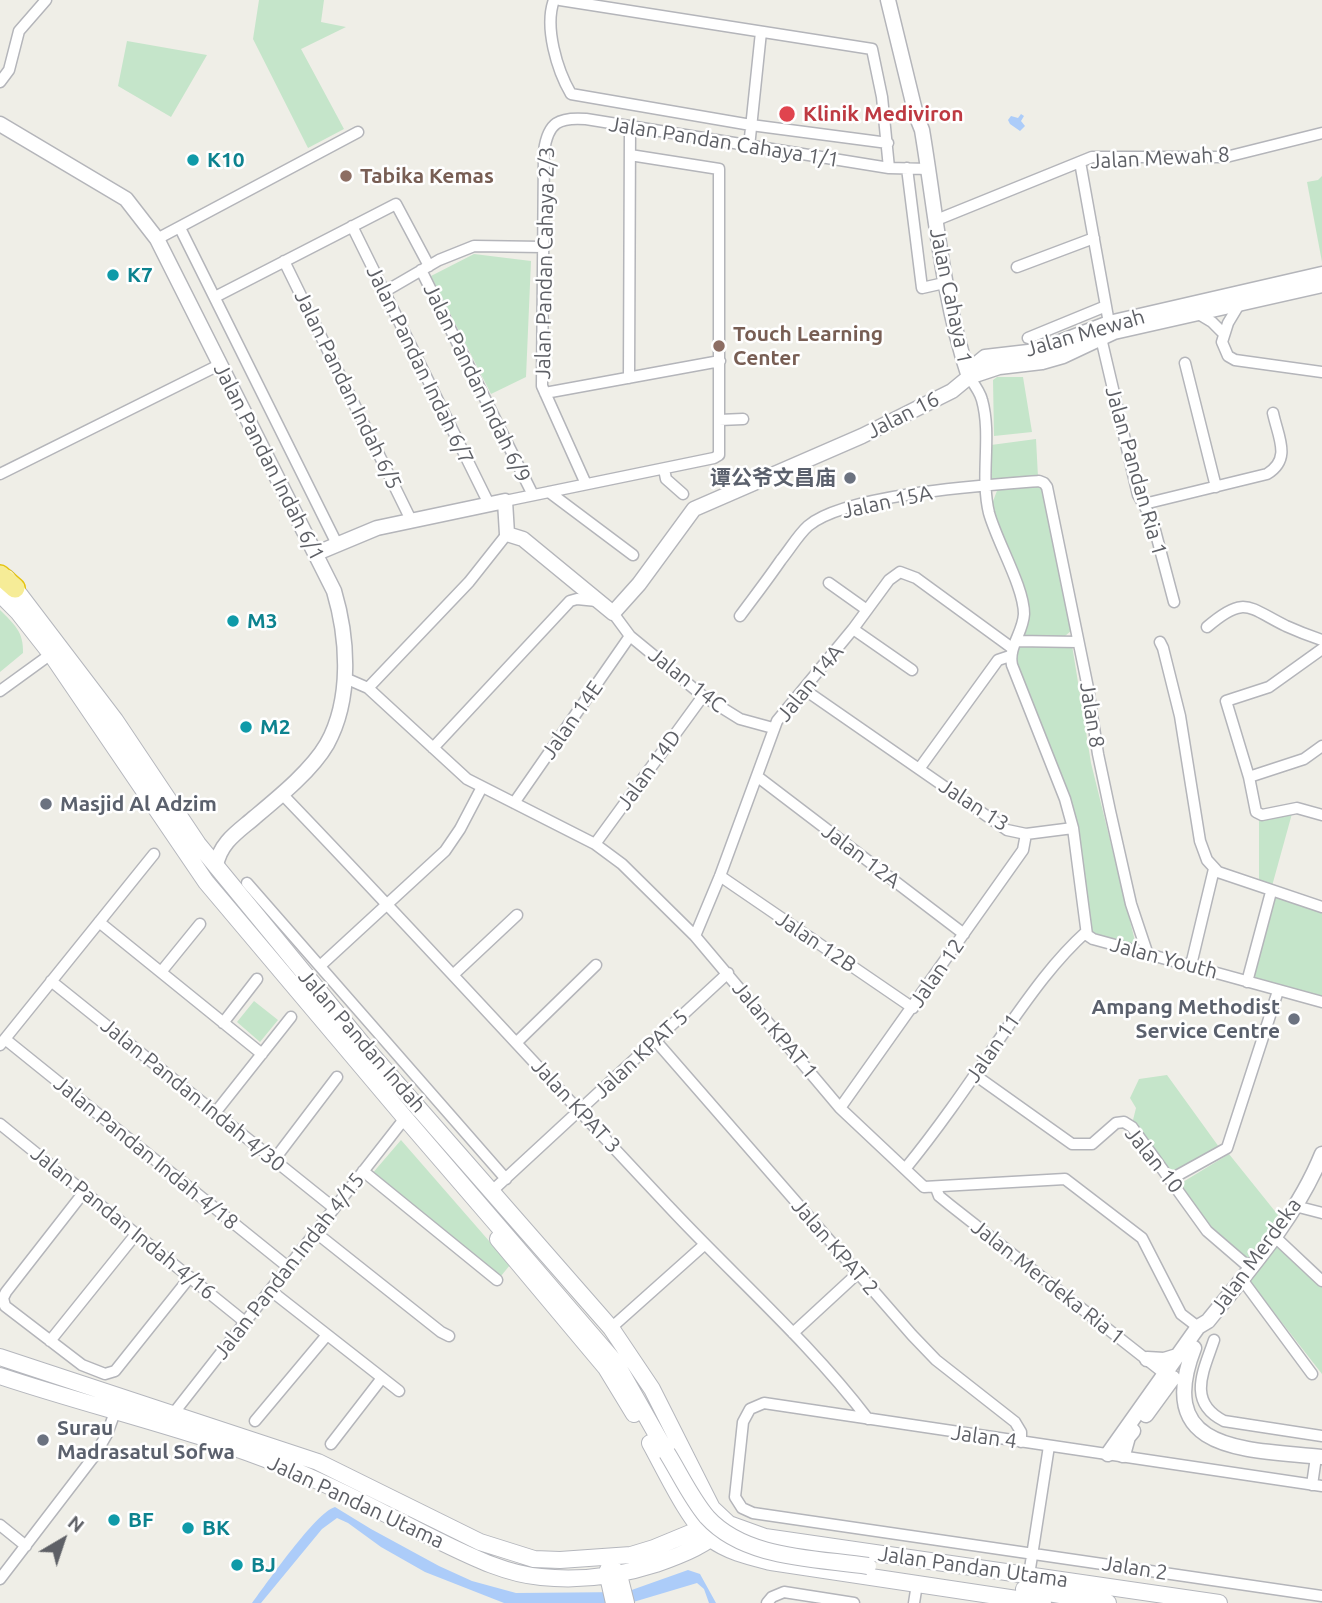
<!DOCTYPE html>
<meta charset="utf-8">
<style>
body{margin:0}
#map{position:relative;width:1322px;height:1603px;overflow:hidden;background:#efeee7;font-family:Ubuntu,sans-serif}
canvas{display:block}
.north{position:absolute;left:28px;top:1505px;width:70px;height:70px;-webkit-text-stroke:5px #fff;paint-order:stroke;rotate:39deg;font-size:19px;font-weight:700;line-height:28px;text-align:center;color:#5e6066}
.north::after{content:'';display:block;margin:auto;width:24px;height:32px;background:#5e6066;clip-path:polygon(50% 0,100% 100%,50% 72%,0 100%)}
</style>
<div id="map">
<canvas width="1322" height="1603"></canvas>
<div class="north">N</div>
</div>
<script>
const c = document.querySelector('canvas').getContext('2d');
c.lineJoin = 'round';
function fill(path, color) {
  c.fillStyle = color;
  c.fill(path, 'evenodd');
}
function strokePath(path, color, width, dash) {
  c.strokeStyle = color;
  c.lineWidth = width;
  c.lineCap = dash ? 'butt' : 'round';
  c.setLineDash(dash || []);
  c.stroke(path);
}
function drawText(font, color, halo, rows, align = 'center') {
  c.font = font + ' Ubuntu,"Noto Sans SC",sans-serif';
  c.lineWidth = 5;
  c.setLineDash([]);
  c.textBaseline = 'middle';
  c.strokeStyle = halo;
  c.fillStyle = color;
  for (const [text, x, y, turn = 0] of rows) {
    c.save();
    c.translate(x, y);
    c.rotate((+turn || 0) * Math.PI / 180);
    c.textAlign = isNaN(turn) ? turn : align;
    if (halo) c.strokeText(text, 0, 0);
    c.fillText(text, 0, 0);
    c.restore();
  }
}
const green = new Path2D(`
 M259,0H324L321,22L346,27L301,49L344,129L308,148L253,39Z
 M127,41L207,55L171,117L118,86Z
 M1322,176V262L1307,182L1318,180Z
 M474,254L531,261L526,377L491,394L431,276Z
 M997,377H1023L1032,432L994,436L993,380Z
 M1036,439L1038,477L992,480L991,445Z
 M1038,484L1045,493L1071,631L1065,636H1024L1028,611L1001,538L992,504L998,488Z
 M0,610C14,624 24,632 23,653L0,672Z
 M1021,645H1072L1091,763L1136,945L1097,936L1090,929L1078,826L1014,659Z
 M1293,810L1272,886L1259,882V818Z
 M1274,895L1322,912V997L1251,980Z
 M254,1001L278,1020L260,1042L237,1022Z
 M1167,1075L1219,1147L1171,1173L1133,1120L1136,1108L1130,1098L1139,1079Z
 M401,1140L510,1265L501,1276L371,1175Z
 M1229,1154L1278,1215L1248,1262L1210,1229L1178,1185Z
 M1274,1244L1322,1287V1374L1248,1279Z`);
const water = new Path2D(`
 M1021,114L1024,116L1021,121L1025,126L1020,131L1010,124L1008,120L1011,116L1018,118Z
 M335,1507L371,1529L439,1566L472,1581L516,1593L626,1592L688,1570L700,1574L716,1603H709L704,1589L697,1583L630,1603H504L425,1572L381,1547L348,1523L337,1518L322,1529L261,1603H252C267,1583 316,1512 335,1507Z`);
const minor = new Path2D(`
 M554,0C544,27 557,70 571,94L751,125L888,143
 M560,0L872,49L882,97L889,168
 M0,82L9,70L19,31L46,0
 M749,147L761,32
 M1080,162L1109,323
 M907,168L922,288L944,283
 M934,221L1092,157H1226L1322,133
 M352,226L489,504
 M180,228L337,544
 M157,239L358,132
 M284,261L411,520
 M1017,267L1094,238
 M421,270L533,495
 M384,292L439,260L474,246L543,247
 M215,297L396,204L429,266
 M1239,300L1240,303L1228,323L1222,342L1228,356L1235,360L1322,372
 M1197,313L1212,322L1224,334
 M1028,338L1106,306
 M1101,338L1138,495L1152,519L1174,602
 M1185,363L1216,487
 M969,377C974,384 980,392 982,400C992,436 980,476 989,513C997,542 1024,587 1024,614C1023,633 1008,647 1012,665L1065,799L1073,828L1087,935L1093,939L1115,945L1322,1002
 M629,378L630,127
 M545,393L720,361
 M719,420L743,419
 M664,469L666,479L683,494
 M0,474L219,365
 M586,484L542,386L544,151C548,122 559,117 586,119L889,168L929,169
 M549,492L633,555
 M505,501L714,458L719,455V169L630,155
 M1144,504L1267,474C1292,459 1278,437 1273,413
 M829,583L867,610
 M613,613L630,636L703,696L740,719L773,728
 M740,616C754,597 768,579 781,560C790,549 798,535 808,526C845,494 988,485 1039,481L1044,483L1047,487L1088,688L1098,754L1110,811L1131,904L1147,952
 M1207,627C1245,594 1249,608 1286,626C1297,631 1310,636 1322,640
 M853,629L912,670
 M1017,641L1078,642
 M1160,642L1163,648L1180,716L1200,841L1207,860L1218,872L1322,907
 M1322,649L1269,687L1226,701L1249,777L1256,812L1262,815L1297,808L1322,815
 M345,678L368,688L467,779L595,844L622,864L695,936L840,1108L924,1187L1065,1179L1142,1238L1181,1314L1198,1327
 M368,688L469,582L507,534
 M805,690L1007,830L1026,834L1073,828
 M0,691L51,654
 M433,748L570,601L577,599L597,601
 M919,769L998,660L1010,656
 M758,777L964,934
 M1249,777L1304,759L1322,746
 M282,794C414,931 542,1072 673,1211C738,1280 810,1343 868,1419
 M514,803L630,636
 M595,844L703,696
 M720,876L913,1008
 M247,883L506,1179
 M99,922L262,1054
 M695,936L720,876L777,721L853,629L889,580L900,572L916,578L1012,648
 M1191,965L1214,869
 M320,966L445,851L460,829L482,787
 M161,972L200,924
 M454,974L517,915
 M51,981L334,1208
 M1247,982L1271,892
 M223,1023L257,979
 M5,1039L288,1267
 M655,1040L912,1335L936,1360L1015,1422L1021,1432V1442
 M517,1042L596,965
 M0,1045L154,854
 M975,1075L1072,1144H1092L1116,1123L1124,1122L1132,1127L1207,1231L1250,1268
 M840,1108L1023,850L1026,834
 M215,1113L291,1017
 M0,1124L245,1322
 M274,1160L337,1077
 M905,1169C942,1124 974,1076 1007,1028C1031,994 1055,960 1086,932
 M363,1171L497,1280
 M1171,1179L1227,1148L1278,991
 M936,1188L939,1196L950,1205L1165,1374
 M492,1191L728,973
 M84,1192L6,1292L3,1298L5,1306L82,1365L105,1374L115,1371L190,1277
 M1295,1206L1322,1213
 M315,1232L441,1332L449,1336
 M1274,1236L1322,1281
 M1241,1278L1312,1374
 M270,1290L399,1391
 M611,1328L704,1245
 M793,1333L857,1274
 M1214,1340C1204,1370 1186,1402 1224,1421L1322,1436
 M50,1341L136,1234
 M173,1414L405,1118
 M255,1421L327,1335
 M331,1444L382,1378
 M1312,1485L1316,1457
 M1322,1486L764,1403L750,1409L743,1422L735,1497L742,1508L753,1513L1322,1596
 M0,1525L26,1546
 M1029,1575L1049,1446
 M0,1579L95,1455L107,1434L115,1412
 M767,1603L772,1597L784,1592L854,1603
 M914,1603L917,1584`);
const tertiary = new Path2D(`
 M888,0L916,115L922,130C936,213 942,296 969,377
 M0,124L126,199L157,239L334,591C348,638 352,699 327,744C312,770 279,797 255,817C239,831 220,842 216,866
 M969,376L974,366L985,357L1037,351L1109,323L1322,274
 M317,553L377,528L505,501L507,534L523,539L613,613L639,584L694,509L862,436L952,391L969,377L999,367L1042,362L1063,356L1114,332L1322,285
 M1194,1348C1153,1454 1248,1449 1322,1457
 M1147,1359L1164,1360L1177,1356
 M1146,1415L1173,1378
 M1108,1454L1198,1327L1208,1321C1250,1269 1297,1216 1322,1154
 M1123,1455L1128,1437L1133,1431`);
const secondary = new Path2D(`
 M7,578L115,720L198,844L365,1047L611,1328L652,1389L712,1508L729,1524L765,1537L1219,1603
 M0,594L18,612L51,654L206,882L405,1118L616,1363L667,1453
 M498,1239L606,1368L634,1414
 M0,1357L318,1462L480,1542L534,1559L560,1560L631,1555L654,1548L700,1529L718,1515
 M0,1376C96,1408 195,1430 288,1468C341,1489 390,1517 441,1542C472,1557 506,1574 541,1577C579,1581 619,1576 656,1564C684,1554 707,1545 729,1524
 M650,1443C664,1468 690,1524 711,1539C728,1552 751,1557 771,1562L1043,1603
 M612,1567L619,1575L626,1603
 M609,1568L607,1572L614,1603
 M1024,1589L1108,1603`);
const motorway = new Path2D(`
 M0,575L15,588`);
const secondaryBridge = new Path2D(`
 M667,1453C680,1474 691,1498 707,1517C745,1559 815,1558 868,1566`);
const markers = [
 [787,114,9,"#e0444e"],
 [193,160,7,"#0f9aa8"],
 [346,176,7,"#8d6e63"],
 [113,275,7,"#0f9aa8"],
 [719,346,7,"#8d6e63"],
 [850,478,7,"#6b7280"],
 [233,621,7,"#0f9aa8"],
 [246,727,7,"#0f9aa8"],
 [46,804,7,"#6b7280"],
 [1294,1019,7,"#6b7280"],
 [43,1440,7,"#6b7280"],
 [114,1520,7,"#0f9aa8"],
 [188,1528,7,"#0f9aa8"],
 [237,1565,7,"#0f9aa8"]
];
const healthNames = [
 ["Klinik Mediviron",803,114]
];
const streetNames = [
 ["Jalan Pandan Cahaya 1/1",724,142,9],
 ["Jalan Mewah 8",1160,158,-3],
 ["Jalan Pandan Cahaya 2/3",545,263,-89],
 ["Jalan Cahaya 1",951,296,78],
 ["Jalan Mewah",1085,333,-16],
 ["Jalan Pandan Indah 6/7",420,365,64],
 ["Jalan Pandan Indah 6/9",477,383,64],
 ["Jalan Pandan Indah 6/5",348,390,64],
 ["Jalan 16",903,415,-27],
 ["Jalan Pandan Indah 6/1",269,462,63],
 ["Jalan Pandan Ria 1",1136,471,74],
 ["Jalan 15A",887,502,-12],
 ["Jalan 14C",687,680,38],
 ["Jalan 14A",810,683,-51],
 ["Jalan 8",1092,715,81],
 ["Jalan 14E",572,720,-55],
 ["Jalan 14D",649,770,-54],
 ["Jalan 13",974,805,33],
 ["Jalan 12A",861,856,37],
 ["Jalan 12B",816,942,34],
 ["Jalan Youth",1164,958,15],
 ["Jalan 12",937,973,-55],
 ["Jalan KPAT 1",775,1030,50],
 ["Jalan Pandan Indah",362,1041,49],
 ["Jalan 11",993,1048,-55],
 ["Jalan KPAT 5",641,1054,-43],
 ["Jalan Pandan Indah 4/30",193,1095,39],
 ["Jalan KPAT 3",576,1106,47],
 ["Jalan Pandan Indah 4/18",146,1153,39],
 ["Jalan 10",1154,1160,51],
 ["Jalan Pandan Indah 4/16",123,1223,39],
 ["Jalan KPAT 2",835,1247,49],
 ["Jalan Merdeka",1256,1256,-54],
 ["Jalan Pandan Indah 4/15",289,1266,-52],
 ["Jalan Merdeka Ria 1",1048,1282,38],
 ["Jalan 4",984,1437,8],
 ["Jalan Pandan Utama",356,1502,25],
 ["Jalan Pandan Utama",973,1567,8],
 ["Jalan 2",1135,1568,9]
];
const cultureNames = [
 ["K10",207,160],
 ["K7",127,275],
 ["M3",247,621],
 ["M2",260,727],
 ["BF",128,1520],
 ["BK",202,1528],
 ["BJ",251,1565]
];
const educationNames = [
 ["Tabika Kemas",360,176],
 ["Touch Learning",733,334],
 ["Center",733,358]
];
const worshipNames = [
 ["谭公爷文昌庙",836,478],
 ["Masjid Al Adzim",60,804,"left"],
 ["Ampang Methodist",1280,1007],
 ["Service Centre",1280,1031],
 ["Surau",57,1428,"left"],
 ["Madrasatul Sofwa",57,1452,"left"]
];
fill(green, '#c5e5ca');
fill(water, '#acccf9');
strokePath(minor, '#b4b5ba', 13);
strokePath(tertiary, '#b4b5ba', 17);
strokePath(secondary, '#b5b7bd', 18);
strokePath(motorway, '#e5c310', 22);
strokePath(minor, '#fff', 10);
strokePath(tertiary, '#fff', 14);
strokePath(secondary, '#fff', 16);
strokePath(motorway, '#f6ec97', 19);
strokePath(secondaryBridge, '#b5b7bd', 18, []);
strokePath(secondaryBridge, '#fff', 16);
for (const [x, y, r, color] of markers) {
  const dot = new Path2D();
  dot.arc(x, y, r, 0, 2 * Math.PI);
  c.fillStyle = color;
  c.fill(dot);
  strokePath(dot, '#fff', 2.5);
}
drawText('bold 21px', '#be3a42', '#fff', healthNames, 'left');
drawText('21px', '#5e6066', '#fff', streetNames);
drawText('bold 21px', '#0d838f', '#fff', cultureNames, 'left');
drawText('bold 21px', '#785e54', '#fff', educationNames, 'left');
drawText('bold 21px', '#5b616d', '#fff', worshipNames, 'right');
</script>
